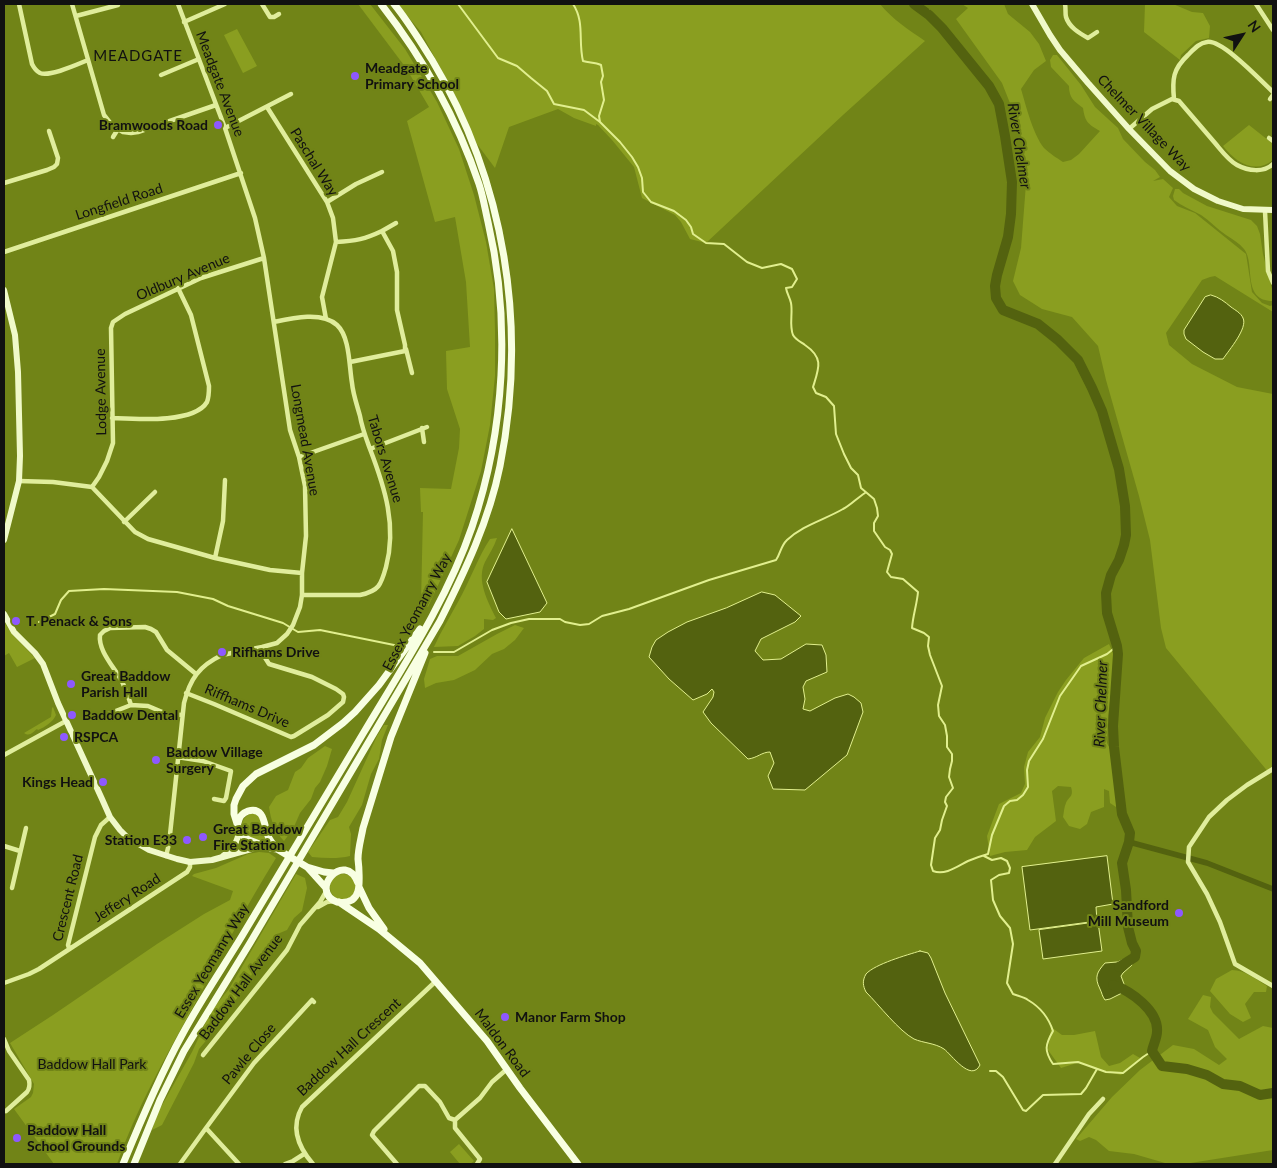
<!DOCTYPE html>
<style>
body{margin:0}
#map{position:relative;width:1277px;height:1168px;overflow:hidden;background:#718417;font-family:Lato,sans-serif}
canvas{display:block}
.frame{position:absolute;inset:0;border:5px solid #111;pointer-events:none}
.north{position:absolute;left:1217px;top:10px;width:50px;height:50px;-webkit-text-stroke:4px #718417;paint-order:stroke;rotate:55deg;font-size:14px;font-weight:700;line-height:20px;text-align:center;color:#111}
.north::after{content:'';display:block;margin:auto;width:18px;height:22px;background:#111;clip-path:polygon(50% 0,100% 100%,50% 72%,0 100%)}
</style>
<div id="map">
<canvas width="1277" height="1168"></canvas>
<div class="frame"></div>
<div class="north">N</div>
</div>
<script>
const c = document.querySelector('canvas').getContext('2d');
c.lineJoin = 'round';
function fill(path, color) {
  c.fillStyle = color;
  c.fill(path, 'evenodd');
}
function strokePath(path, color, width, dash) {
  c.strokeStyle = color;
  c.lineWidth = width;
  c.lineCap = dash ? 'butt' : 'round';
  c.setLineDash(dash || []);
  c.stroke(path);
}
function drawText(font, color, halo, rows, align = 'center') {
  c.font = font + ' Lato,sans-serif';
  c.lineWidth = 4;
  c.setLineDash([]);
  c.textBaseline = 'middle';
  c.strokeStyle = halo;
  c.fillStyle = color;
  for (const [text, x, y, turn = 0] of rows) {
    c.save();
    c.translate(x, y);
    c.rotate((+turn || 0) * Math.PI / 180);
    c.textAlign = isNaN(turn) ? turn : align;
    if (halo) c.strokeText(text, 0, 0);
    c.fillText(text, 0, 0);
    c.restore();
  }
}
const green = new Path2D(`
 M358,4H370L405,49L437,102L459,149L474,195L486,242L494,289L495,331V376L490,425L481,471L459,540L428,607L421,603L423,512H421L420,488L451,489L459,448L460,429L447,389L446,351L470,347L466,282L455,217L435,222L407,121L429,107L406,68Z
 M397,4H880C892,19 909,30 925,41L843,115L706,243L690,239L681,222L675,215L642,198L634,167L612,140L598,125L596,124V126L574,118L558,109L509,127L495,168L477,144L449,84L421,32Z
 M962,4H1004L1008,14L1030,32L1039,44L1046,61L1034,70L1021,89C1026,106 1033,134 1044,148C1049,153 1057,158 1063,162L1071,160L1079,154L1100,131C1088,124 1085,122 1083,108C1074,101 1069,98 1069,86L1051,67L1050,60L1053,55H1057L1081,85L1095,107L1118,128L1123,139L1145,162L1155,170L1160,177L1153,181L1163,179L1173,188L1169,197L1177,206L1195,213L1246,254L1252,292L1262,303L1270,306L1273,305V312L1215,276L1210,277L1202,280L1166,333L1169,345L1192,364L1237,387L1273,394V770L1269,773L1166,648L1161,628L1150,540L1139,496L1106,380L1098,346L1072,317L1042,309L1020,295L1013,281L1021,248L1027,171L1021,136L1017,121L1002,83L956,19L968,8Z
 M1145,4H1173L1192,12L1203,13L1210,26L1209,38L1196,41L1181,55L1180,60L1144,32Z
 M237,29L257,66L243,73L224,35Z
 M1249,125L1273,144V160C1255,175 1235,162 1223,146Z
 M1175,189H1179L1183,193L1207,206L1251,220L1257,226L1260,234L1263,254L1269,278L1273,292V301C1241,301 1256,264 1244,249C1239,243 1232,239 1226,235C1217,229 1210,221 1201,215C1192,210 1182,206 1174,200L1173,196Z
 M497,538C494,547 489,554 485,562C476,580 488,602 496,618L493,620L484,619V629L475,636L458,646L434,647C441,631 450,617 458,602C470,581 477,559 490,539Z
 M4,622L12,634L35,658L17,667L9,653L4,656Z
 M515,625L524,628L515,640L504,649L492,654L475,670L454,680L436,683L425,688L424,679L430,659L437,656H458L497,634Z
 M1109,644L1116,659L1108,716L1107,743L1110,749L1113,763L1114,777L1119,803L1116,807L1110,803L1109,791L1104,789V807L1091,812L1087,824L1080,829L1069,826L1063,817C1064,812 1064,807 1066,803C1069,796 1074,797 1071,787L1058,786L1052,791L1056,821L1035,837L1027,850L1005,852L990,856L987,836L999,804L1021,793L1025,784L1024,767L1028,752L1040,737L1045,718L1058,692L1066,680L1084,658Z
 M53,707L56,715C53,722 45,727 38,730L37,729C33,732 30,737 24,733L51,717L52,708Z
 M384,725H388L382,740L379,759L371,774L362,805L349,827L351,834L350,856C338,859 325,858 312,857L308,852L330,820L338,817L347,802L377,736Z
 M325,746L332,749L327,766L320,782L315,788L311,799L300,813L293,829L284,841C274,831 271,820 269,807L276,796L288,790L295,772L301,768L308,758Z
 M250,814H255L260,817L268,844C263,842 257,841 252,838C242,832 237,821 250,814Z
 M259,852L269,853L276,858C246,906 220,957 193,1007C165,1058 136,1109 117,1164H54L14,1109L31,1097L33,1093L34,1084L10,1043L53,1015L157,944L204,914L230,900L233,891L192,876L194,874L216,868L248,854Z
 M296,874L305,878L307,888L302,911L294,918L287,930L275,935L273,949L265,963L256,966L249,980L219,1025L199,1049L194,1063L162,1125L152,1130L157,1114L192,1052L211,1011L229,989Z
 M330 887a13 13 0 1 1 26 0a13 13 0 1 1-26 0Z
 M1232,970C1245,970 1255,979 1267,986L1266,992H1254L1245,1004L1251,1018L1243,1022L1230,1014L1210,991L1216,979Z
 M1203,995L1211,997L1210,1007L1213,1013L1239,1039L1263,1026L1273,1028V1150L1184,1164H1166L1165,1163L1134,1154L1109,1151L1096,1140L1089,1137L1080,1141L1076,1139L1112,1097L1140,1070L1173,1045L1194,1049L1219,1065L1227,1059L1215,1047L1208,1030L1188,1019Z
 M1051,1027L1062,1035H1074L1095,1031L1101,1057L1109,1066L1120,1063L1133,1054L1140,1058L1121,1075L1094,1069L1080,1062L1061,1068L1048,1050Z
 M459,1144L474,1161L470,1164H460L450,1152Z`);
const water = new Path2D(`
 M1211,295C1219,297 1225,302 1231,307C1235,310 1241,313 1243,318C1248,328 1229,350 1223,359H1215L1203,352L1186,339L1184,334V330L1205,297Z
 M512,529L547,603L540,612L506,619L499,612L487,582Z
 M762,592L775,595L801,616L795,622L761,639L755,651L763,660L781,659L806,644L822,645L826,655L827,672L806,681L803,687L805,699L803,709L810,711L835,698L848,694L854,697L861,703L863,712L847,755L805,790L773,789L768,776L774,763L770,752C762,752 757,758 748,759L711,723L703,712L713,697L714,692L712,689L707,694L693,700L669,679L649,657L652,647L656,640L668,632L687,622L726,608Z
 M1107,856L1113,904L1096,907L1097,921L1030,930L1022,867Z
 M1098,922L1102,951L1043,959L1039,930Z
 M920,951L928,953L931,958L945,993L979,1063L980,1065C971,1083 951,1054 944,1049C935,1043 923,1043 914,1039C899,1031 879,1005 866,992C863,986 862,981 866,974C875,964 907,955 920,951Z
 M1128,958L1132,965L1123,973L1121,976L1124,984V992L1110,999L1105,1000C1102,996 1102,993 1100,989C1094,977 1097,972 1105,963L1117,962Z`);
const stream = new Path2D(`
 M458,4L498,58L517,66L531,78L547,91L554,104L584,110L600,122L620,142L632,157L638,167L642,178L643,192L651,202L674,211L686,220L691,227L693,234L706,243L724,244L747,262L762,268L781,264L792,269L797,279L792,287L786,288C787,294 790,298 791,303C793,313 789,325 793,335C796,340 801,342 805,345C824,358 819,368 813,387L816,393L826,397L834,406L836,434L844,454L851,468L858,475L861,488L874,499L877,508L878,516L874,523V531L885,547L890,550L892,554L887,572L891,577L903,579L918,592C917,604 913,615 912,628L924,633L929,637L928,646L930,655L942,686L938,705L939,716L945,725L947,736V747L952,754V761L950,769L949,777L953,788L946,797L945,802L947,806L942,820L940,830L935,838L931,865L933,871C945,876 958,866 968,861C975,858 981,856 988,854L992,835L1004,806L1010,801L1017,800L1023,795L1028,787L1027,770L1029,761L1043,739L1060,696L1081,666L1107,654L1117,646
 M573,4C585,22 578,41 583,61C589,63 595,62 601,65L603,76L601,82L604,100L599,116L600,122
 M929,10V15
 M39,622L55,614L61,600L69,591L104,589L177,592L213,599L228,606L283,623L298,632L320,630L399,646
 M434,652H454L492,630L511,623L529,619H560L565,622L580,625L589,624L602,616L629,609L709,580L776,560C781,553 780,547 787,540C803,525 824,520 843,509C851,505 857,498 865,493
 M984,856L992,860L1001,858L1007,861L1010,868L1009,873L999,875L991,880L993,900L1000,916L1010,928L1013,944L1007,983L1013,994C1018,996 1024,997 1028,1000C1040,1007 1049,1019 1053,1031C1045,1045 1044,1051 1053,1064L1078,1062L1106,1072L1123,1073L1143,1057L1152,1051
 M990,1071H996L1003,1077L1023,1110L1026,1111L1043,1095L1081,1094L1086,1088L1097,1069`);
const canal = new Path2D(`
 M1129,842L1207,863L1273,889`);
const river = new Path2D(`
 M914,4L929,15L942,28L989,86L999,104L1005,136L1012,182L1011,214L1008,237L997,275L995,286L996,298L1003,310L1038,324L1058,340L1078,360L1092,388L1102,411L1119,469L1125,506L1126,535L1124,545L1119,560L1111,575L1106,593L1107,613L1117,646L1118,654L1113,726L1114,747L1122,814L1130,833L1129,842L1122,863L1126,890L1128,927L1132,943L1136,951L1135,957L1119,967
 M1113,985C1131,991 1159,1011 1157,1032C1157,1038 1153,1045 1152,1051L1162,1066L1187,1069L1207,1075L1223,1084L1240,1086L1260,1095L1273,1093`);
const street = new Path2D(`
 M19,4L32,64C34,68 36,71 40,73C50,77 78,64 88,60
 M72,4L104,115L111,124L118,129L123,132L131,133L138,132L216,105
 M262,4L270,17H274L279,14
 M1065,4C1066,8 1065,13 1066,17C1069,27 1079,33 1088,38L1097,32
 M1256,4L1273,30
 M76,16L118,5
 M184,22L225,4
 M161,75L199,59
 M1174,99C1172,79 1173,69 1188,55C1194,49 1199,43 1207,42C1222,39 1261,81 1273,92
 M1270,99L1273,95
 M267,107L327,202L333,218L336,242L322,297L326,319
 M225,128L291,94
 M1129,129L1152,109L1172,99L1179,101C1191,115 1203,129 1215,143C1221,150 1228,160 1237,165C1248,171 1264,173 1273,164
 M113,137L118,129
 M1269,138L1273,141
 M4,183L47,170L54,167L57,164L58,158L49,131
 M327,202L356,184L382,172
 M1265,211L1268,271L1273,283
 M382,231L396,223
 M336,242C356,241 365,239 382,231L393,251L397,272V310L405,345V351L350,362
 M4,252L241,173
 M274,322C292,318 322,311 337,325C350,337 349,366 352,383C353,394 357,405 360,416C362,428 366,438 370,449C385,488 397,526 386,567C381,585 379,591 360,595H302
 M406,349L412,373
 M112,418C134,419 194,424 207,402C209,397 209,391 209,386L191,315L178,288
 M422,428L424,442
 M370,449L427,427
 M299,457L364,434
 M19,481L53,482L92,487L135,532L148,539L215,558L270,570L302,573
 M92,487L99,477L107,461L113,443L111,328L113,322L125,314L201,278L264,258
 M124,522L155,492
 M215,558L223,521L225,480
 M186,693L214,704L291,737L294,736L328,715L343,702L344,697L343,694L336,689L312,677L269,664L264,656L262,647
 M108,714L131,705
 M182,715L167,714L148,706L131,705C128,696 125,686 120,678C113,666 98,650 100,635L104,631L110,628L145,627L151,629L156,632L167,650L196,674
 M4,755L66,721
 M177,757L203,761L231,771L226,798L224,801L214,799
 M1273,769L1247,785L1227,800L1209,817L1189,847L1188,862L1207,894L1220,922L1235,964L1273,986
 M4,846L20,851
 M166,856L169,844L184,703C190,679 199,666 222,655L262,647L277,643L287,634L293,625L300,607L302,595V573L306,536L305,486L299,457L290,430L264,258L255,218L225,128L178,4
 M12,888L26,828
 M318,907L327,902L334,901
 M69,948L68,945L95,837L101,825L110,817
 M4,983L29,974L39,969L187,872L190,867V862
 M4,1039L9,1051L29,1080C30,1085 30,1088 27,1092L6,1111
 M203,1055L287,950L300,925L320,902L327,890
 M206,1128L254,1063L312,1000L314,1002
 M180,1164L206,1128L239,1164
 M285,1164L293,1161L304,1154
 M313,1164C299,1148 290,1128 302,1107L436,981
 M397,1164L372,1135L374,1131L419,1086H425L440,1102L449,1118L455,1120
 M477,1164L480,1159L455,1128V1120L480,1098L492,1082L507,1069
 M1055,1164L1089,1114L1103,1099`);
const secondary = new Path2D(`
 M1032,4L1050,35L1060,50L1088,83L1129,129L1170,171L1194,189L1218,201L1243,209L1273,210
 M4,290L15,335L18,372L20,456L19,481L4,540
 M4,614L14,632L35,653L43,664L58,703L102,799L110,817L120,830L128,838L149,850L177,859L190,862L212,860L255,848H269
 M223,856C233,849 238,842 239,830`);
const primary = new Path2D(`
 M238,823C239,817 242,813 248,811C265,806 264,826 268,836C270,841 274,845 277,849
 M308,868L326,888
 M333,873L324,872L307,867L277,849L270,848L249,840L244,837L239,830L234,814V805L236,799L243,786L256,774L314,745L343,723L355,712L379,685L420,629
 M358,883C345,849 308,891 337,902C342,903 347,903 352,900C355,898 357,895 358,891C360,884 359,867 358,859C358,849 361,839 363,828L391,737L425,653
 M359,887L369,908L384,929
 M339,902L379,929L420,963L487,1041L520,1088L578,1164
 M123,1164C141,1120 159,1077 182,1035C200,1001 222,969 242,936C283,868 324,800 364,732C404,665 447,600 472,527C505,430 511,321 488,222C485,209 483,196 479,184C457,119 423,58 381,4
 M134,1164L160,1100L184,1051L250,943L440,621C465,571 489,521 500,466C528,326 505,182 432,60C420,41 408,21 394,4`);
const markers = [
 [355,76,5,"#8e58ff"],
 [218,125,5,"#8e58ff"],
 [16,621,5,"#8e58ff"],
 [222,652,5,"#8e58ff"],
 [71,684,5,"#8e58ff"],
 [72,715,5,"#8e58ff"],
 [64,737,5,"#8e58ff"],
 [156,760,5,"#8e58ff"],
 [103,782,5,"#8e58ff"],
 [203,837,5,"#8e58ff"],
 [187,840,5,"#8e58ff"],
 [1179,913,5,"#8e58ff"],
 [505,1017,5,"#8e58ff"],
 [17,1138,5,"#8e58ff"]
];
const poiNames = [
 ["Meadgate",365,68],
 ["Primary School",365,84],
 ["Bramwoods Road",208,125,"right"],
 ["T. Penack & Sons",26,621],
 ["Rifhams Drive",232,652],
 ["Great Baddow",81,676],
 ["Parish Hall",81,692],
 ["Baddow Dental",82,715],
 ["RSPCA",74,737],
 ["Baddow Village",166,752],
 ["Surgery",166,768],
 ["Kings Head",93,782,"right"],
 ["Great Baddow",213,829],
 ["Fire Station",213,845],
 ["Station E33",177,840,"right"],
 ["Sandford",1169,905,"right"],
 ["Mill Museum",1169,921,"right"],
 ["Manor Farm Shop",515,1017],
 ["Baddow Hall",27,1130],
 ["School Grounds",27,1146]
];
const streetNames = [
 ["Meadgate Avenue",220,84,69],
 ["Chelmer Village Way",1144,123,46],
 ["Paschal Way",314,162,58],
 ["Longfield Road",119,202,-18],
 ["Oldbury Avenue",183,277,-23],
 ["Lodge Avenue",101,392,-91],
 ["Longmead Avenue",305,440,80],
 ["Tabors Avenue",385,459,73],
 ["Essex Yeomanry Way",417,612,-62],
 ["Riffhams Drive",247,706,23],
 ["Crescent Road",68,898,-76],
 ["Jeffery Road",127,898,-33],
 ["Essex Yeomanry Way",212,961,-59],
 ["Baddow Hall Avenue",241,987,-53],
 ["Maldon Road",502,1043,53],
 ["Baddow Hall Crescent",349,1047,-43],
 ["Pawle Close",249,1054,-50]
];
const parkNames = [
 ["Baddow Hall Park",92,1064]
];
const neighbourhoodNames = [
 ["MEADGATE",138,56]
];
const waterNames = [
 ["River Chelmer",1019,146,81],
 ["River Chelmer",1101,704,-88]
];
fill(green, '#8a9e20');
fill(water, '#53620f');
strokePath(water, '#e1ef8e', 1);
strokePath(stream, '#e1ef8e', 2);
strokePath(canal, '#53620f', 5.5);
strokePath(river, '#53620f', 10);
strokePath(street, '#e0ed9c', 4.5);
strokePath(secondary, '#f0f9c9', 6);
strokePath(primary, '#f8ffe2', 7);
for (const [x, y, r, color] of markers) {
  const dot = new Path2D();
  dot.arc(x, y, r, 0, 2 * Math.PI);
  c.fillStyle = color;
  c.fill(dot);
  strokePath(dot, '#718417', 2);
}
drawText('bold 14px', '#111', '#718417', poiNames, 'left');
drawText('14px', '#111', '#718417', streetNames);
drawText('14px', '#111', '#718417', parkNames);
c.letterSpacing = '1px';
drawText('15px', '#111', '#718417', neighbourhoodNames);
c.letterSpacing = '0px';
drawText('italic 15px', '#111', '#718417', waterNames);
</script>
